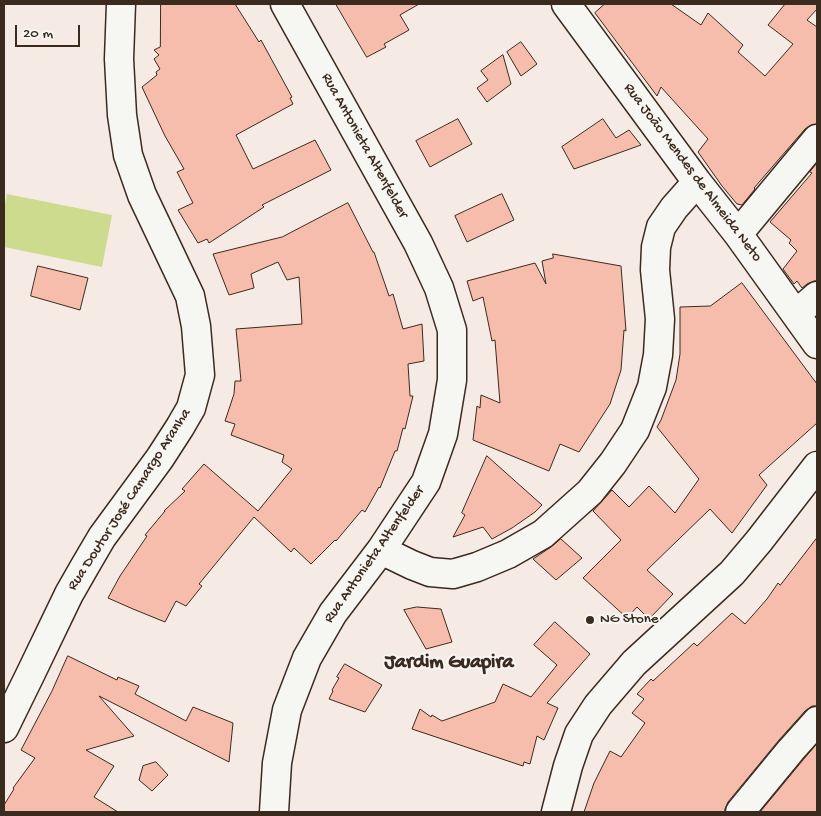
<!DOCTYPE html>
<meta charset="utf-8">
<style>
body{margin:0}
#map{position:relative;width:821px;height:816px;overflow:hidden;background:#f6ebe4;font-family:"Gochi Hand",sans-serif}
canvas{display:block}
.frame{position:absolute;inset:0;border:5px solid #3b2a1e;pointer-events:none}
.scale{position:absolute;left:15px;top:25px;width:65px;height:22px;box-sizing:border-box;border:2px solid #3b2a1e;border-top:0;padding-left:6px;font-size:15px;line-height:18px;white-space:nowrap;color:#3b2a1e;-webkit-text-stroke:4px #f6f6f2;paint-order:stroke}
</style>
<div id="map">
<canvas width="821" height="816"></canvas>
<div class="frame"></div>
<div class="scale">20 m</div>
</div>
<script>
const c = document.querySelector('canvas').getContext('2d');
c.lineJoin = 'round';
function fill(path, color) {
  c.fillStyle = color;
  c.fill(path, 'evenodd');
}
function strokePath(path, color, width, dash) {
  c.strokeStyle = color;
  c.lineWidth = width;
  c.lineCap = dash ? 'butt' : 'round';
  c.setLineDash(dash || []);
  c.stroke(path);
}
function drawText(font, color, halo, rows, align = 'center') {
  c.font = font + ' "Gochi Hand",sans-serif';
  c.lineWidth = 4;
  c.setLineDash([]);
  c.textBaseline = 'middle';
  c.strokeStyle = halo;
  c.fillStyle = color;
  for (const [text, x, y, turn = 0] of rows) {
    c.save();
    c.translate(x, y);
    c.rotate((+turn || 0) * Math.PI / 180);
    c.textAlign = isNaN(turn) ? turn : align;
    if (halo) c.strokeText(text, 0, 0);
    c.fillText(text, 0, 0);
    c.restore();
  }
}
const green = new Path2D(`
 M7,194L112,215L102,267L4,247V210Z`);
const building = new Path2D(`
 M161,4H235L259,42L261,40L292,97L290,98L293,104L236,135L253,169L315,140L331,170L262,205L264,207L209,243L207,239L198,243L178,210L193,203L177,172L184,169L165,136L142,87L157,75L156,72L160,69L154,59L159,55L154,50L160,47Z
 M336,4H419L400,15L409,30L384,44L386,47L367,57Z
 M605,4H671L701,25L708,13L743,45L738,52L765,76L793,44L768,25L785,4H817V9L807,20L817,27V124L811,125L805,129L754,188L755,189L742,205L737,204L722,186L698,152L708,139L661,87L657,96L595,13Z
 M521,42L537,64L521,76L507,52Z
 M503,55L511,84L487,102L477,88L488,80L481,71Z
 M458,119L472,144L430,167L416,141Z
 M603,119L616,138L629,130L641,145L574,169L562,147Z
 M817,163V281H814L807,284L802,288L797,281L794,284L783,269L797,251L789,243L791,240L770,222L812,173L810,172Z
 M502,194L514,220L467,242L455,216Z
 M348,203L373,252H374L389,296L393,294L403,329L422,324L424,361L408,364L410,396H413L405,429L403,428L397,451H395L380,488L379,487L365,512L362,510L336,541L335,540L311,564L294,548L291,552L254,517L199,584L202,586L186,606L176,601L165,622L133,609L108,598L120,576L147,536L145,535L165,511H164L185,491L182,489L204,464L258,511L292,469L282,462L284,455L231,435L235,424L225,421L234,394L235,381H241L236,329L302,324L299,277L287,280L278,262L251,274L254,288L229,295L213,254L282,237Z
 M553,254L621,266L626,331L624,330L621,370L610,404L579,452L560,444L549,471L473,440L477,406L480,408L481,395L500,403L495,340L492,341L483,297L473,301L467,281L535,263L546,284L542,261L553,258Z
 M38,266L88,278L80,310L31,296Z
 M742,283L817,384V423L759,475L767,485L732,533L710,509L647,570L673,594L649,619L637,607L627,618L583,578L621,540L593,511L612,490L629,507L649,486L675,513L699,479L657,427L661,420L676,380L680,354V307L710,306Z
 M487,456L542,505L535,512L512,528L492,539L483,527L453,537L465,515L462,513Z
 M817,538V706H812L805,711L779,740L728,802L725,809V812H584L594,783L610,751L621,757L645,723L632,713L644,699L637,694L651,679L653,681L694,643L697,646L732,613L745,624L767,599L778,583L780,585Z
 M561,539L582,558L556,580L533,559L551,547Z
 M417,607L441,609L452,642L426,649L404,610Z
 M555,622L590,654L547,703L558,708L544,740L537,736L530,764L524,762L523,766L412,729L420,709L431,717L432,715L442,721L495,702L503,684L531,697L557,665L534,645Z
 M68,656L117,680L118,677L139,686L135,694L186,721L193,707L233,723L229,762L99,696L134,736L86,750L114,766L94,797L118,812H4V805L14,789L13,788L35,758L21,750L52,691Z
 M345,664L382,685L365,712L329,699L333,691L332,690L339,678L337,677Z
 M817,744V812H760L803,760Z
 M156,762L168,775L152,791L139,780L143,766Z`);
const minor = new Path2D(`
 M566,4L697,182L738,234L817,344
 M738,234L817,139
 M796,314L817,296
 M381,550L412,565L430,572L453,574L477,567L508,554L543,534L590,492L613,463L635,430L652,387L658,355L660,319L655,270L656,247L661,227L674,208L697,182
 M4,728L30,675L69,594L85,566L102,537L160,458L180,427L191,408L200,375L196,326L190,296L142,195L128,155L122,115L119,59L121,4
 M274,812L277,763L287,710L307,658L333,613L381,550L426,482L443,434L452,380V330L439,288L418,243L285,4
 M740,812L791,750L817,721`);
const major = new Path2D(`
 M556,812L568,766L579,734L598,705L634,663L732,573L759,541L817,466`);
const markers = [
 [590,620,5,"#3b2a1e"]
];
const streetNames = [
 ["Rua Antonieta Altenfelder",364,146,61],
 ["Rua João Mendes de Almeida Neto",692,173,53],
 ["Rua Doutor José Camargo Aranha",130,500,-57],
 ["Rua Antonieta Altenfelder",375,555,-55]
];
const poiNames = [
 ["NG Stone",600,620]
];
const districtNames = [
 ["Jardim Guapira",449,664]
];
fill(green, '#cddb8f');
fill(building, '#f6bdac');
strokePath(building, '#3b2a1e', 1);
strokePath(minor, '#3b2a1e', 31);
strokePath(major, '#3b2a1e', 31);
strokePath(minor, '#f6f6f2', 28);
strokePath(major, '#f6f6f2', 28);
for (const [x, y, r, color] of markers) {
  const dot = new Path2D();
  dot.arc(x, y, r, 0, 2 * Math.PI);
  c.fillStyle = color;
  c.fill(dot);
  strokePath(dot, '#f6f6f2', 2);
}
drawText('15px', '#3b2a1e', '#f6f6f2', streetNames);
drawText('15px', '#3b2a1e', '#f6f6f2', poiNames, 'left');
drawText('bold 20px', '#3b2a1e', '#f6f6f2', districtNames);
</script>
